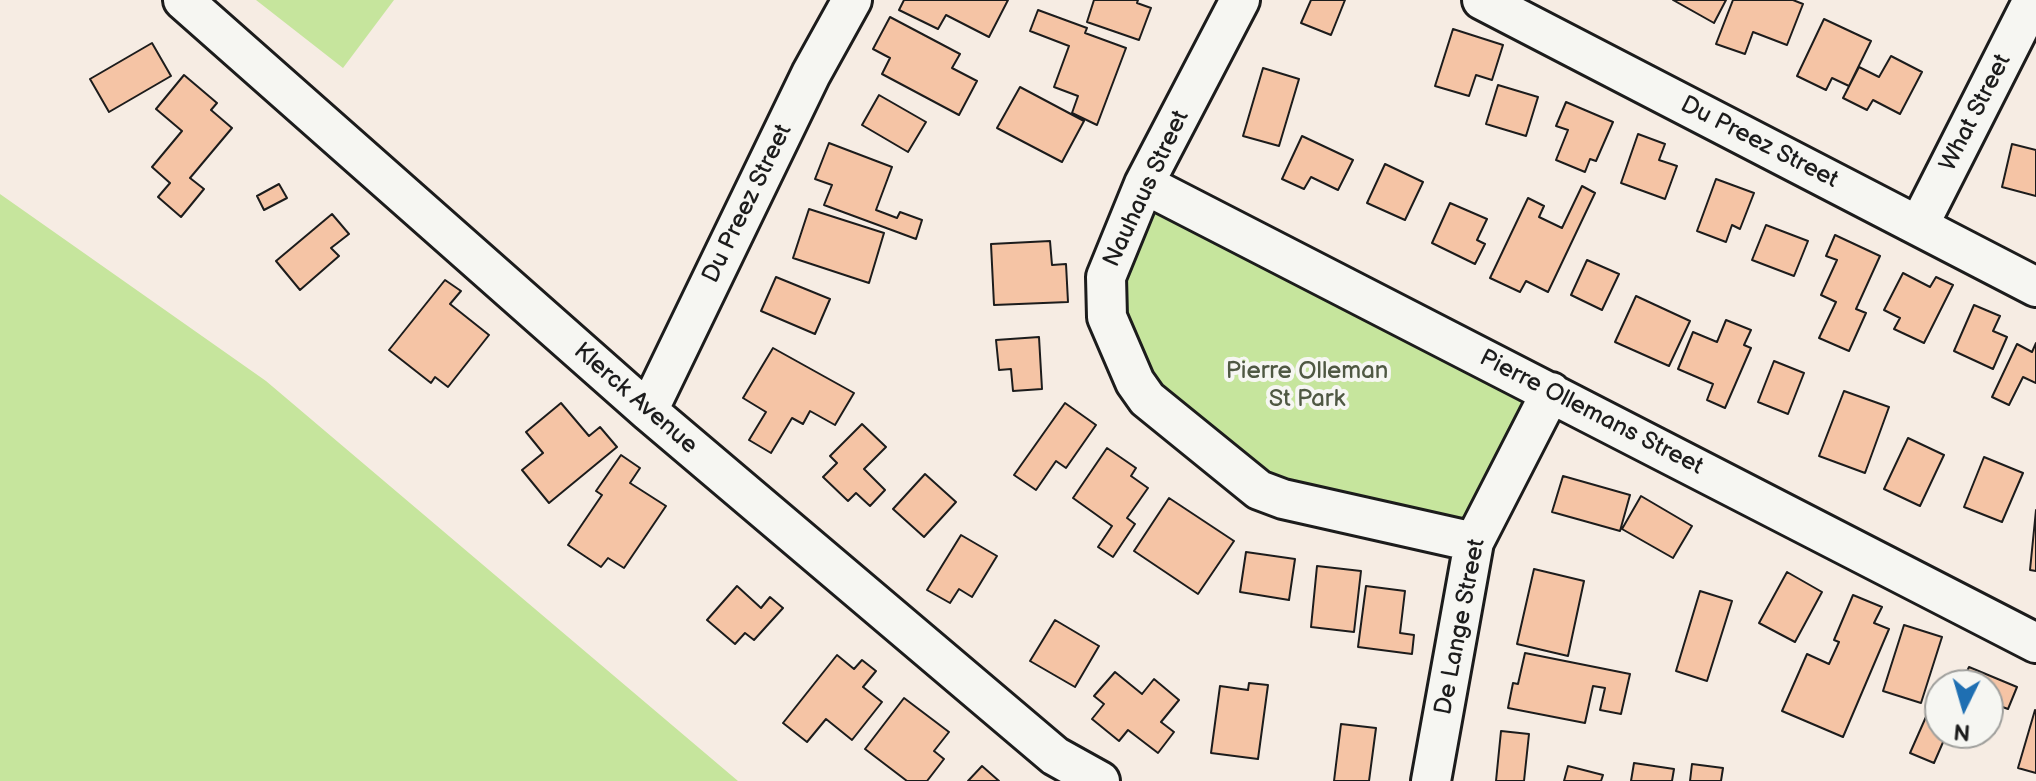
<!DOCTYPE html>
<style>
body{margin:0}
#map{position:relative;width:2036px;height:781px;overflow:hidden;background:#f6ece3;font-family:"Balsamiq Sans",sans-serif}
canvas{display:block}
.north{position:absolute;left:1924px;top:669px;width:80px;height:80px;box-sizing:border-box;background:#f6f6f2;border:2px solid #9f9f9c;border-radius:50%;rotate:185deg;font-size:22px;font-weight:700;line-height:32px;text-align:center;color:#1c1c1c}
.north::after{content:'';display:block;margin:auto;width:28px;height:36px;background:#1f6fb2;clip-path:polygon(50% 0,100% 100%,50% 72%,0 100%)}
</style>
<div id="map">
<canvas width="2036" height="781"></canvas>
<div class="north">N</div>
</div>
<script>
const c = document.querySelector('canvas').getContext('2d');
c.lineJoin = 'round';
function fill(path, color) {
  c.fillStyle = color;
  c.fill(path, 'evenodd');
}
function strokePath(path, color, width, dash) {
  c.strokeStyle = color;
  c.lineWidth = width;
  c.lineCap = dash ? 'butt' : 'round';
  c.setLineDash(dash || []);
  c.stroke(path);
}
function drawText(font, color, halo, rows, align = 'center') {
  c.font = font + ' "Balsamiq Sans",sans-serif';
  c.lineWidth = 8;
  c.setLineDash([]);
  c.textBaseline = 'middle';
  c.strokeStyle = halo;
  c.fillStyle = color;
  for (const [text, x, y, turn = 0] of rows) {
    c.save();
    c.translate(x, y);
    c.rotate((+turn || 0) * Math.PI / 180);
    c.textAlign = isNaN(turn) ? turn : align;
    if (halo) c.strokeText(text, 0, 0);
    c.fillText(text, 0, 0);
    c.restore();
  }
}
const green = new Path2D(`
 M256,0H394L343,68Z
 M1152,188L1544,391L1468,532L1256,478L1147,375L1112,297Z
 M0,194L266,381L738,781H0Z`);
const building = new Path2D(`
 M904,0H1008L989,37L946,15L938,29L899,10Z
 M1094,0H1138L1137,3L1151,8L1139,40L1087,22Z
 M1311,0H1345L1331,35L1301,23Z
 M1673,0H1726L1714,23Z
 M1733,0H1793L1803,4L1787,45L1753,32L1745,54L1716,44Z
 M1038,10L1087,28L1085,33L1126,48L1097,125L1072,113L1078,96L1054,87L1069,46L1030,31Z
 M890,17L960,54L952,68L977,81L959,115L882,74L890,58L873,49Z
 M1824,19L1871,41L1849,86L1832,78L1826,90L1797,76Z
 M1453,29L1503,45L1492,80L1476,75L1469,96L1435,86Z
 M152,43L171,76L109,112L90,79Z
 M1891,56L1922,72L1900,114L1873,100L1867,110L1843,98L1859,67L1879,77Z
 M1263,68L1299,79L1279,146L1243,136Z
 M184,75L217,103L211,110L232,128L190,178L204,189L181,217L158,197L170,183L152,167L182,131L156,109Z
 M1498,85L1538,97L1526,136L1486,124Z
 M1020,87L1084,121L1062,162L997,128Z
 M879,95L926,122L908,152L862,125Z
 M1566,102L1613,122L1596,161L1590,159L1585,172L1556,160L1568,130L1556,126Z
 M1638,134L1665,144L1659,160L1677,166L1665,199L1621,183Z
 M1302,136L1353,160L1338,190L1311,177L1304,189L1282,179Z
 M829,143L892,167L876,210L897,218L900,212L922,220L916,239L824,205L832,185L815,179Z
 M2012,144L2036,150V196L2002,187Z
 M1385,164L1423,182L1405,220L1367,203Z
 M1716,179L1754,193L1740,229L1732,225L1726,242L1697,231Z
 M279,184L287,198L264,210L257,196Z
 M1582,186L1595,193L1548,292L1526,281L1520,292L1490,278L1528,198L1544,206L1539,217L1562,228Z
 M1450,203L1487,219L1477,240L1485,244L1475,264L1432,243Z
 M809,209L884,233L869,283L793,258Z
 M332,214L349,234L331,248L339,256L300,290L276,261Z
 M1766,225L1808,241L1794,276L1752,260Z
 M1835,235L1880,256L1856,309L1866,313L1849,351L1819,338L1836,302L1821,295L1837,260L1826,256Z
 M1050,241L1052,265L1066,264L1068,302L994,305L991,244Z
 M1587,260L1619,274L1602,310L1571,295Z
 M1903,273L1930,287L1936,277L1953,285L1924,343L1894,329L1900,318L1884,310Z
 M776,277L830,299L815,334L761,311Z
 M445,280L461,291L450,304L489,335L448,387L435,377L431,383L389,350Z
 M1636,296L1690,321L1669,366L1615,342Z
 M1974,305L2000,316L1993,331L2007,337L1993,369L1954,351Z
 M1726,320L1751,330L1744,345L1751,348L1725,408L1707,400L1713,384L1678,369L1693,332L1717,342Z
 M1039,337L1042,389L1013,391L1011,369L999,370L996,340Z
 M2036,343V383L2023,377L2009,405L1992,397L2017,344L2032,352Z
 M773,348L854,393L835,425L810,411L803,424L792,418L771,453L749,440L766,412L743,398Z
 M1774,361L1804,373L1788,414L1758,402Z
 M1844,391L1889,407L1865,473L1819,456Z
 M561,403L589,436L600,427L617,447L549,503L522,470L543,453L526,432Z
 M1065,403L1096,425L1066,468L1056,461L1036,490L1014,475Z
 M862,424L886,447L864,469L885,490L870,506L856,493L848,501L823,477L837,463L830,456Z
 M1908,438L1944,455L1920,506L1884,489Z
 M1107,448L1136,468L1131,476L1148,488L1127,518L1135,524L1113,557L1098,547L1112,526L1073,498Z
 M621,455L640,468L630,483L666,506L624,568L608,558L601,567L568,545L602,495L596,491Z
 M1984,457L2023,473L2002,522L1964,507Z
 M925,474L956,502L924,537L893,509Z
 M1563,476L1630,495L1620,531L1552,512Z
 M1641,496L1692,526L1673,558L1622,529Z
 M1169,498L1234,541L1198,594L1134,551Z
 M2036,510V571L2030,570Z
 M961,535L997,556L972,597L959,589L950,603L927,590Z
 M1246,552L1295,559L1289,600L1240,592Z
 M1317,566L1361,571L1354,632L1311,627Z
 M1534,569L1584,581L1568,656L1517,644Z
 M1787,572L1822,592L1795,642L1759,623Z
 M737,586L761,608L770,597L783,608L754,640L745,633L735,644L707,620Z
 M1366,586L1405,591L1400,633L1414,635L1412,654L1358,647Z
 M1700,591L1732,601L1707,681L1676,671Z
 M1853,595L1882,607L1874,623L1889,629L1843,737L1782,711L1807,654L1829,664L1839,642L1834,640Z
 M1055,620L1099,646L1075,687L1030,661Z
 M1904,625L1942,637L1921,703L1883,691Z
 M1525,653L1630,674L1621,714L1600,710L1605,688L1593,686L1585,723L1508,708L1513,683L1518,684Z
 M837,655L854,669L862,660L876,671L863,687L882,702L852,740L826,719L807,742L783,723Z
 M1969,667L2017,687L2008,709L1997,705L1988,725V685H1961Z
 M1115,672L1142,694L1154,679L1179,700L1161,722L1174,732L1158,753L1128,730L1119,741L1092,719L1104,704L1094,696Z
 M1249,683L1268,685L1258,759L1211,753L1220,686L1248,690Z
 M904,698L949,732L934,751L944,759L927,781H907L865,749Z
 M1929,710L1940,715V733H1947L1934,763L1910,753Z
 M2035,710L2036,711V773L2018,768Z
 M1341,724L1376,728L1369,781H1334Z
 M1501,731L1529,734L1524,781H1496Z
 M1954,733H1984L1980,744Z
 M1634,763L1674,769L1672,781H1631Z
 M1692,764L1723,768L1721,781H1690Z
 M982,766L999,781H968Z
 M1568,766L1603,775L1601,781H1564Z`);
const minor = new Path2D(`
 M183,0L648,411L1055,756L1100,781
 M1240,0L1144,184L1106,277L1107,317L1135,382L1147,399L1259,490L1283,499L1474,542
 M1482,0L2036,287
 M1144,184L2036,643
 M1919,225L2033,0
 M648,411L811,74L852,0
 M1431,781L1474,542L1551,392`);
const streetNames = [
 ["What Street",1976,113,-63],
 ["Du Preez Street",1759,143,27],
 ["Nauhaus Street",1147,189,-65],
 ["Du Preez Street",748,204,-64],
 ["Klerck Avenue",635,399,41],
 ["Pierre Ollemans Street",1591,413,27],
 ["De Lange Street",1461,627,-79]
];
const parkNames = [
 ["Pierre Olleman",1307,372],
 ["St Park",1307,400]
];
fill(green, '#c6e59d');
fill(building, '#f5c4a5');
strokePath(building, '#1c1c1c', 2);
strokePath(minor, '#1c1c1c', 44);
strokePath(minor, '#f6f6f2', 38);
drawText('24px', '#1c1c1c', '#f6f6f2', streetNames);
drawText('24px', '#4f5843', '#f6f6f2', parkNames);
</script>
